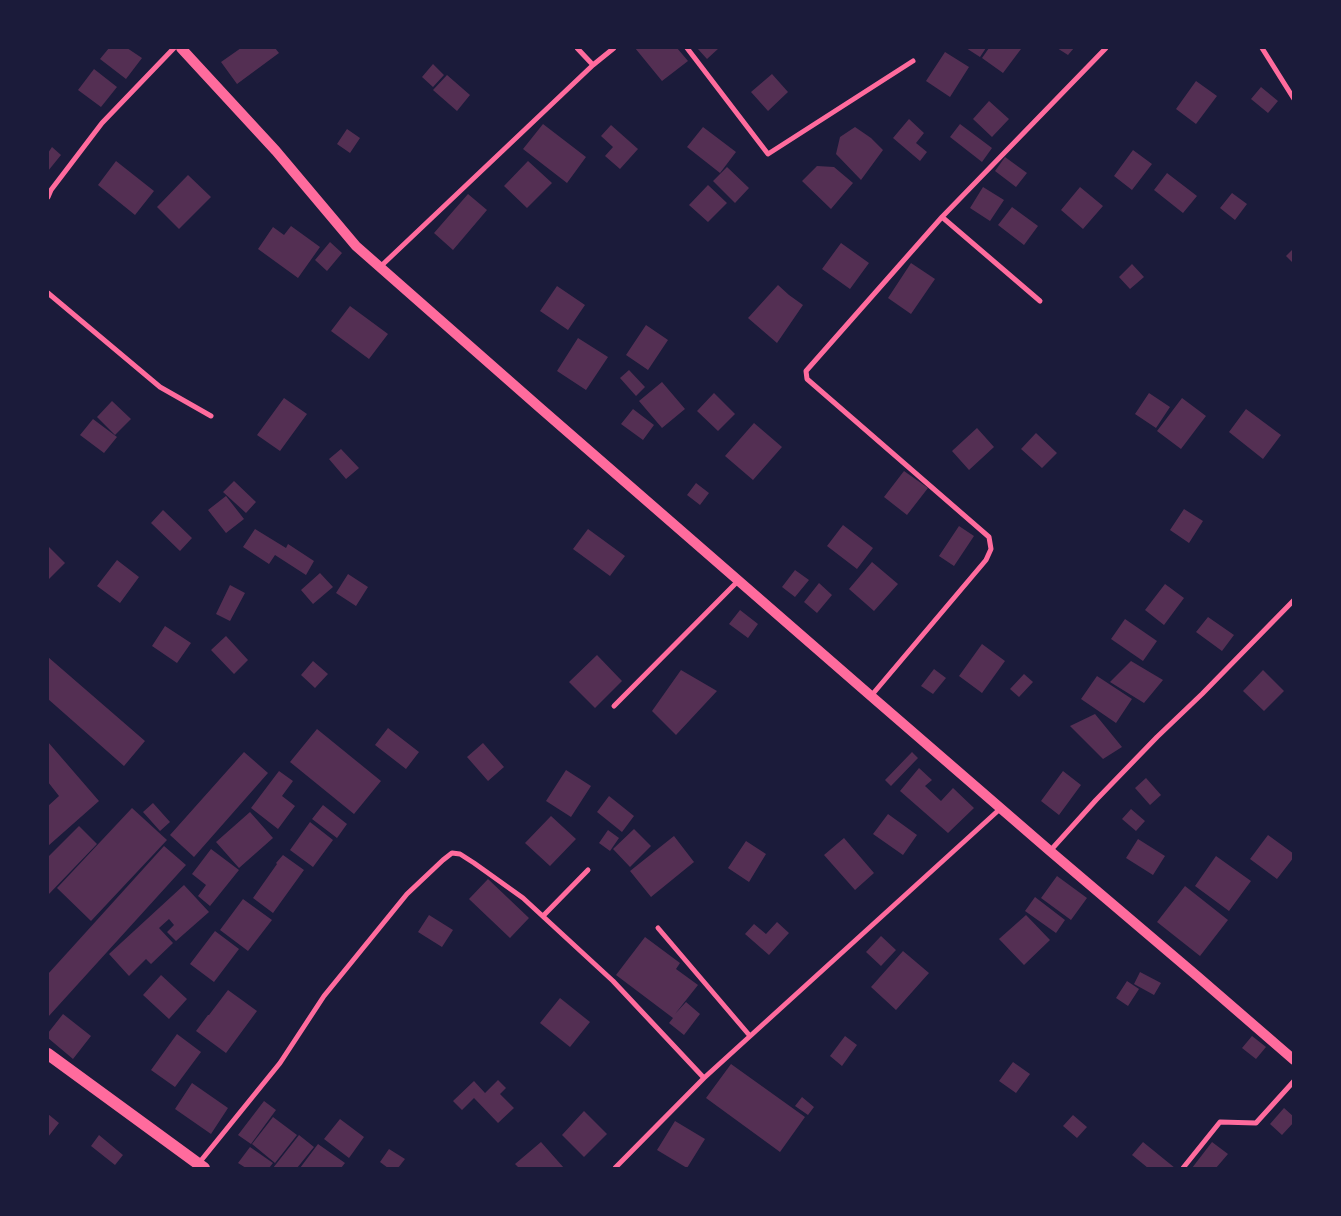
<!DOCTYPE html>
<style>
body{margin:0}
#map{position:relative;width:1341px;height:1216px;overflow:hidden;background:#1b1b3a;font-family:"Work Sans",sans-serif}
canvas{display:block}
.frame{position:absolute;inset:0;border:49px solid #1b1b3a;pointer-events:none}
</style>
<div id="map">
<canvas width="1341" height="1216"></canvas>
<div class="frame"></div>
</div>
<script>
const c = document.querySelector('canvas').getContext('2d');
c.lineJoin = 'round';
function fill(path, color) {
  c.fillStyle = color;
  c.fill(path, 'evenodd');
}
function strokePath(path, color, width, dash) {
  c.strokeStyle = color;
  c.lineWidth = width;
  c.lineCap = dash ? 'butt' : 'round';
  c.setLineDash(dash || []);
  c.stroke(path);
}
const building = new Path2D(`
 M109,48H127L142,58L126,79L100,59Z
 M241,48H275L279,53L237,84L221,62Z
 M635,48H677L688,61L662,81Z
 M697,48H719L707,59Z
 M966,48H986L980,57Z
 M989,48H1019L1021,49L1003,73L982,58Z
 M1057,48H1074L1068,55Z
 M945,52L969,67L950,97L926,81Z
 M433,64L444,75L433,87L422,77Z
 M94,69L117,87L101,107L78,90Z
 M772,74L788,92L768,111L751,92Z
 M447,75L470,95L457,111L433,90Z
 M1196,81L1217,96L1196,124L1176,109Z
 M1261,87L1278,101L1268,113L1251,99Z
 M989,101L1009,119L992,137L973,119Z
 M909,119L924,133L916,143L927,152L920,161L893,138Z
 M543,124L586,157L567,183L523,149Z
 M960,124L992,148L982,162L950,137Z
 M611,125L638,149L620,169L605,156L613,147L601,136Z
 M703,127L736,152L720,173L687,147Z
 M855,127L871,138L883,150L861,180L836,154L840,137Z
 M347,129L360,138L350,153L337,144Z
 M52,147L61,155L48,171V153Z
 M1133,150L1152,164L1132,190L1114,176Z
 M1005,157L1027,173L1016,187L995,171Z
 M116,161L154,191L135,215L98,185Z
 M528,161L552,183L527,208L504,186Z
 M817,166L834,167L853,183L831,209L802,181Z
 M727,167L749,188L735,203L713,181Z
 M1167,173L1197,196L1183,213L1154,190Z
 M188,175L211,197L179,229L157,207Z
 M708,185L727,203L708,222L689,205Z
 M983,187L1004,200L990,221L970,208Z
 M1080,187L1103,206L1083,229L1061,210Z
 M1232,193L1247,204L1235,220L1220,208Z
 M468,194L487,210L453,250L434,233Z
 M1012,207L1038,226L1024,245L998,225Z
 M291,226L320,247L298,278L258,249L273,227L284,235Z
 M330,242L342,253L327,271L315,260Z
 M841,243L869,263L850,289L822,269Z
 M1294,248V264L1286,256Z
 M911,263L935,279L911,314L888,298Z
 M1132,264L1144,277L1130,289L1119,277Z
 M778,285L789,295L803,305L777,343L748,318Z
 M557,286L585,305L568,330L540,311Z
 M350,306L388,334L369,359L331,331Z
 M646,325L668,340L648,370L626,355Z
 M578,338L608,357L586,390L557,371Z
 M629,370L645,387L636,396L620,378Z
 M662,382L685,409L662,428L639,401Z
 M714,393L735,414L718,431L697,411Z
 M1149,393L1170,407L1156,428L1135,414Z
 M284,398L307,414L280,451L257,435Z
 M1182,398L1206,416L1181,449L1157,431Z
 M112,401L131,419L115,435L97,417Z
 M633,409L654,425L643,440L621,424Z
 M1246,409L1281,435L1263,459L1229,432Z
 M93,419L117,437L104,453L80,435Z
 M754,423L782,447L753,480L725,456Z
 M977,428L994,447L969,470L952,451Z
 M1036,433L1057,453L1042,468L1021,449Z
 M341,449L359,468L346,479L329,459Z
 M904,471L928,488L907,515L884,497Z
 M234,481L256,502L246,513L223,492Z
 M696,483L709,493L700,505L687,495Z
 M226,496L244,519L226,533L208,510Z
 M1184,509L1203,521L1189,543L1170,530Z
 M163,510L192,538L180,551L151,523Z
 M843,525L873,548L857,569L827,546Z
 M959,526L974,536L954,566L939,556Z
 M255,529L286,548L288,544L314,561L306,575L275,555L269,564L243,547Z
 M588,529L625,556L610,576L573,549Z
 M48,546L65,563L48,580Z
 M117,560L139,577L120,603L97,586Z
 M872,562L898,584L874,611L849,589Z
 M795,570L809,580L795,597L782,587Z
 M320,573L333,587L313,604L301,590Z
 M348,574L368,587L356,606L336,593Z
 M819,583L832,595L817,613L804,602Z
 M1165,584L1184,598L1164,625L1145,610Z
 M230,585L245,593L230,621L216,614Z
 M740,610L758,624L748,638L729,624Z
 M1208,617L1234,635L1222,651L1196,632Z
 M1125,619L1157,641L1143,661L1111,639Z
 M165,626L191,643L177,663L152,646Z
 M226,636L248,660L234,674L211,650Z
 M982,644L1005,661L982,693L959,676Z
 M597,655L622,681L595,708L569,682Z
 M48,657L145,741L124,766L48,699Z
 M313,661L328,674L315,688L301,675Z
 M1131,661L1163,680L1144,703L1110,682Z
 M934,669L946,678L933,694L921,686Z
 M681,670L717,691L676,735L652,711Z
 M1263,670L1284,691L1264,711L1243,691Z
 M1024,674L1033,682L1019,697L1010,689Z
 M1097,676L1132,699L1116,723L1081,699Z
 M1095,714L1122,747L1103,759L1070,726Z
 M388,728L419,752L406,769L375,745Z
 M317,729L381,781L354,814L290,762Z
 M48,742L99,801L48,846V806L59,796L48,782Z
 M483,743L504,767L488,781L467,757Z
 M244,752L268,773L194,857L170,835Z
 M912,752L918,758L891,786L885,780Z
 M919,768L932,780L925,786L941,801L953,788L974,808L948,833L900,791Z
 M566,770L591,786L571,817L546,801Z
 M279,771L293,781L282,796L295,806L278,829L251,808Z
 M1063,771L1081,785L1059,815L1041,801Z
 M1146,778L1161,795L1150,805L1135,788Z
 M609,796L634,816L622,832L597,812Z
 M153,803L170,822L160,831L143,812Z
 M323,805L347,824L337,838L312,819Z
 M132,808L167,840L91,921L57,888Z
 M1131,809L1145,821L1136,831L1122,819Z
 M250,812L273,838L239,868L216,842Z
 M888,814L917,835L903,855L873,834Z
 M551,816L576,839L550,866L525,843Z
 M310,822L333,840L313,867L290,850Z
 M79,826L97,844L48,895V857Z
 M634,829L651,846L630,867L613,849Z
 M608,830L619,838L610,851L599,843Z
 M1268,835L1294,854V857L1277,879L1250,859Z
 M674,836L694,862L651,897L630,871Z
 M844,838L874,873L855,890L824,855Z
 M1138,839L1165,856L1153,875L1126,858Z
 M746,841L766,854L749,882L728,868Z
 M164,846L186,865L48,1017V974Z
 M211,849L239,870L210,906L198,896L206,885L192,874Z
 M283,855L304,870L273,913L253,898L277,864L276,863Z
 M1216,856L1251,881L1229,911L1195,886Z
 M1057,876L1087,898L1071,920L1041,898Z
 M488,879L529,918L510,938L469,899Z
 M184,885L209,912L176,941L167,932L174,925L169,919L159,928L173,943L151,964L146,959L129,976L109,954Z
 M1185,886L1228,920L1200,956L1157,922Z
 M1035,897L1065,920L1056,933L1025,911Z
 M243,899L272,920L248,951L220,930Z
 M429,915L453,930L442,947L418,932Z
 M1026,915L1050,940L1024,965L999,939Z
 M777,922L789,933L769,955L745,934L754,924L766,934Z
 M215,931L239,949L214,982L190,964Z
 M881,936L896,950L881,966L866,952Z
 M645,937L680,963L676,969L698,985L675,1014L686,1002L700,1014L684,1035L669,1023L673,1018L616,975Z
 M903,951L929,973L896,1010L871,987Z
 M1140,972L1161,983L1154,995L1134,984Z
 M161,975L187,999L169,1019L143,995Z
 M1127,981L1139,989L1128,1006L1116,998Z
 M228,990L257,1011L226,1053L196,1031L208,1015H209Z
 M560,998L590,1022L570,1047L540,1023Z
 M63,1014L91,1036L73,1059L48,1038V1033Z
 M177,1034L201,1052L175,1087L151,1070Z
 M845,1036L857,1045L842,1066L830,1056Z
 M1252,1036L1266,1047L1256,1059L1242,1048Z
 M1013,1062L1030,1074L1016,1093L999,1081Z
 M731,1064L805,1117L780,1152L706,1098Z
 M498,1080L506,1088L500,1094L514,1108L498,1123L474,1098L462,1110L453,1101L474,1081L485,1093Z
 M192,1083L228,1108L211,1134L175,1109Z
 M802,1097L814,1107L808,1115L795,1106Z
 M264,1101L276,1110L251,1144L238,1135Z
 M1284,1108L1294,1117V1122L1282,1135L1270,1124Z
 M584,1111L607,1134L584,1157L562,1135Z
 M48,1114L59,1123L48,1137Z
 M1073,1115L1087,1127L1077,1138L1063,1126Z
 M273,1117L297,1135L275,1163L252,1144Z
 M340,1119L364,1137L349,1158L324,1139Z
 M675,1121L705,1139L687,1168L657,1150Z
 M99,1135L123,1155L115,1165L91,1146Z
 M299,1135L314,1147L297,1168H273Z
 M541,1142L564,1168H519L515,1164Z
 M1143,1142L1175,1168H1148L1132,1155Z
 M1212,1142L1228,1154L1216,1168H1192Z
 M318,1144L345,1163L341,1168H300Z
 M250,1147L273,1163L269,1168H246L238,1163Z
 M389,1149L405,1159L398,1168H388L380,1162Z`);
const minor = new Path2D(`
 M577,48L593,65
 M687,48L768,154L913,61
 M1262,48L1294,99
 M48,197L51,190L102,123L174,48
 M942,217L1040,301
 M380,267L593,65L614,48
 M48,293L160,387L211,416
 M871,696L986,560L991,549L989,537L807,379L806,371L942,217L1106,48
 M614,706L738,581
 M1050,851L1096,800L1157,737L1202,694L1294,600
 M543,916L588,870
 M658,928L750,1036
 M199,1163L280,1063L324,996L407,894L443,860L452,853L460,854L474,863L523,898L613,981L704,1078
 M615,1168L704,1078L1001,808
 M1183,1168L1220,1122L1256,1123L1294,1081`);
const secondary = new Path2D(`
 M181,48L276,151L356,246L539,407L871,696L1050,851L1197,976L1294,1060`);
const primary = new Path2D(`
 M48,1054L204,1168`);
fill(building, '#542f53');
strokePath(minor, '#ff6b9d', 5);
strokePath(secondary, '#ff6b9d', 10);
strokePath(primary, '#ff6b9d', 12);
</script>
